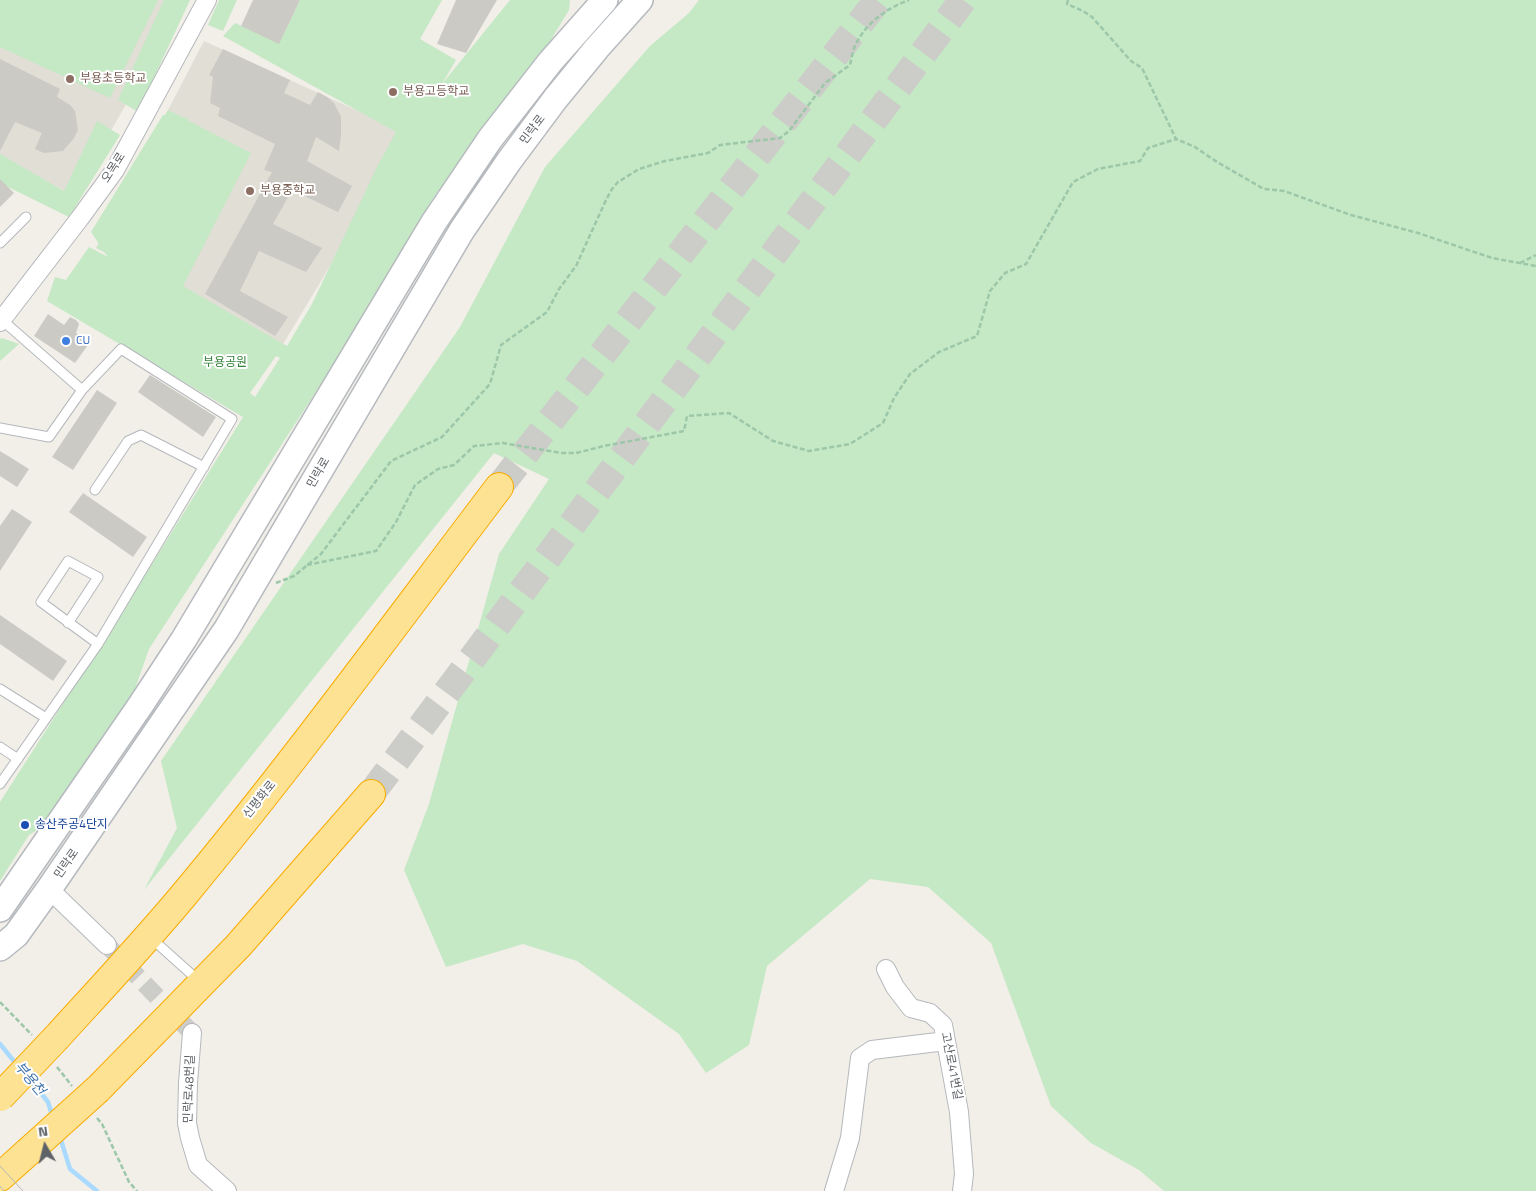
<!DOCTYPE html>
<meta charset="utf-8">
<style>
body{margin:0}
#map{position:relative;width:1536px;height:1191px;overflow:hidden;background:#f1efe8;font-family:"Titillium Web",sans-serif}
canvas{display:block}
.north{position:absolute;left:20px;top:1121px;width:50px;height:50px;-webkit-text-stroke:4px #fff;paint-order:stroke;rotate:352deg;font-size:14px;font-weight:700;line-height:20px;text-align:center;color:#5f6368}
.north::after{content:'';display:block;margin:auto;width:18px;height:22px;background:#5f6368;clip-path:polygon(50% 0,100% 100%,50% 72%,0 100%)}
</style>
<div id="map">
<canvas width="1536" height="1191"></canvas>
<div class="north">N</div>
</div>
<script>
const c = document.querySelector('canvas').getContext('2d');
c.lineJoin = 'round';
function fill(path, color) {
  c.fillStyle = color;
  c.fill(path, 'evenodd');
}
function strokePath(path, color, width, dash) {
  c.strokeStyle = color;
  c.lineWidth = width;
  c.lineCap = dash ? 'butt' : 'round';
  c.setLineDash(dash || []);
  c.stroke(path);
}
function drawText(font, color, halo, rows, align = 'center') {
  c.font = font + ' "Titillium Web","Noto Sans KR",sans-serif';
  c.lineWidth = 4;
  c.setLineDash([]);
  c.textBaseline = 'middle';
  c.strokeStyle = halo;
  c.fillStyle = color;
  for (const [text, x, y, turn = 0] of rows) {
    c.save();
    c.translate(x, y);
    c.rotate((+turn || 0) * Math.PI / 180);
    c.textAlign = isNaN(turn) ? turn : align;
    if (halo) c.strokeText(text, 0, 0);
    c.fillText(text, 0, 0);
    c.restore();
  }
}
const education = new Path2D(`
 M0,0H185L74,196L0,157Z
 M204,41L409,134L279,351L180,291L96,248Z`);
const green = new Path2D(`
 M0,0H158L110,98L0,47Z
 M164,0H190L138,112L118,100Z
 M219,0H237L223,31L208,25Z
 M300,0H442L420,39L456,60L442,84L510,0H570L569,10L549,43L435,195L356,330L149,649L129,706L53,820L29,835L0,881V802L139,585L243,417L47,301L55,277L66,280L89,247L108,257L104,252L96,248L99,244L91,232L163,115H165L168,110L182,117L188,118L187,120L251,153L183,286L287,346L312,304L377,167L396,132L223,36L235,23L279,43ZM276,356L280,358L255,397L250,393Z
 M699,0H1536V1191H1164L1139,1170L1091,1143L1051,1106L991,943L928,887L870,879L767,966L749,1045L706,1073L679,1034L577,961L523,944L446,967L404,870L429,804L499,554L549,479L494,453L144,890L177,828L161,761L460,327L545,167L650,46L689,13Z
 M97,121L120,135L69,217L0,183V154L64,191Z
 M2,338L19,344L0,361V339Z`);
const stream = new Path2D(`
 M0,1044L17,1065
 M29,1078L48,1102L53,1118
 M60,1137L70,1169L97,1191`);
const building = new Path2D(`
 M253,0H300L279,44L241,26Z
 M456,0H497L466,53L437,44Z
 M223,49L290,80L284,93L310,105L318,92L327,97L334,103L341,117V136L339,151L316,137L307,161L352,186L338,212L292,190L273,224L322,248L306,272L259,251L240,291L288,317L275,336L205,294L272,172L264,170L275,144L218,116L220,108L210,103L213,77L209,75Z
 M0,59L60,89L57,97L70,105L75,111L78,130L74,138L63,151L44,153L35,149L42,133L15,122L0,151Z
 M0,179L14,193L0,207Z
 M48,314L64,325L70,317L76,320L79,324L76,333L90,342L75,363L34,336Z
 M150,375L216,417L203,437L138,392Z
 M97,390L117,403L73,470L52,457Z
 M0,451L29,469L17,487L0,476Z
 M83,493L147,537L133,557L69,512Z
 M12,509L32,522L0,571V526Z
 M0,615L67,661L53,681L0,644Z`);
const streetTunnel = new Path2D(`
 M107,945L192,1033`);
const highwayTunnel = new Path2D(`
 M499,487L878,0
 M371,794L963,0`);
const path = new Path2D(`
 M1068,0L1067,4L1083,11L1092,17L1131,61L1142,68L1176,139L1195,147L1217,162L1264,189L1284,191L1351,215L1418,233L1492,258L1536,266
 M1520,263L1536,255
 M307,565L376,551L396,522L415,485L438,469L454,465L474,446L503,443L561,453H576L604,446L684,431L687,416L729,413L773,441L809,451L850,444L883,423L894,398L910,374L939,352L977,336L990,291L1005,273L1026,264L1073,182L1098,169L1140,161L1148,148L1176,139
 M276,583L294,576L321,554L391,461L442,437L490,384L501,345L547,312L559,289L576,266L606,200L612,189L618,182L639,169L665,161L708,153L720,145L780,138L789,131L825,83L850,65C852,57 853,48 857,42C868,21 888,8 909,0
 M0,1002L32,1035
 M57,1067L72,1086
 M97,1118L102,1124L129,1182L137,1191`);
const lane = new Path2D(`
 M0,243L26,217
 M2,320L82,390L121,349L232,419L98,644L41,602L68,561L98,577L68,623
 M0,428L49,437L82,390
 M95,490L128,441L141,435L204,467
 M0,689L46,718
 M0,747L18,759
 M0,784L98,644
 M151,938L199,981`);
const street = new Path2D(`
 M0,322L80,218L115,170L207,0
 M49,889L107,945
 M886,969L895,987L911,1008L930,1013L943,1025L959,1112L964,1174L962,1191
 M192,1033L188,1083L187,1123L190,1138L198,1165L227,1191
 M834,1191L850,1138L860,1058L872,1050L946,1041`);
const secondary = new Path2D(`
 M0,909L140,706L184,639L434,222L490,139L550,62L605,0
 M0,948L16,935L49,889L226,630L462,230L509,161L556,98L597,48L640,0`);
const highway = new Path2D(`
 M57,1037C99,991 142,945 183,896C293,764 395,624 499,487
 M98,1089L238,946L371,794
 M0,1177L28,1152`);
const tram = new Path2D(`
 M0,1166L23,1191
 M0,1186L4,1191`);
const highwayBridge = new Path2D(`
 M0,1097L57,1037
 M28,1152L98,1089`);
const markers = [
 [70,79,5,"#8d6e63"],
 [393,92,5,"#8d6e63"],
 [250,191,5,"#8d6e63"],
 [66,341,5,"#3f7fe0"],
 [25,825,5,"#1a4fb4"]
];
const educationNames = [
 ["부용초등학교",80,79],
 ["부용고등학교",403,92],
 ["부용중학교",260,191]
];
const streetNames = [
 ["민락로",533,130,-53],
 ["오목로",114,168,-58],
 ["민락로",319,473,-60],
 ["신평화로",260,800,-51],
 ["민락로",67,864,-55],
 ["고산로41번길",951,1066,79],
 ["민락로48번길",190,1089,-88]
];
const shopNames = [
 ["CU",76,341]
];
const parkNames = [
 ["부용공원",225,363]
];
const transitNames = [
 ["송산주공4단지",35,825]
];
const waterNames = [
 ["부용천",29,1079,50]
];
fill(education, '#e1ded6');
fill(green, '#c5e8c5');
strokePath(stream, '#aadaff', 4.5);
fill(building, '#cccac5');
strokePath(streetTunnel, '#ccccc8', 18, [18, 9]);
strokePath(highwayTunnel, '#ccccc8', 28, [28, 14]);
strokePath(lane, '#b5b8bc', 11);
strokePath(street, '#b5b8bc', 20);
strokePath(secondary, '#b6babf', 28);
strokePath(highway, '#f9ab00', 30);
strokePath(path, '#9cc7a9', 2.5, [5, 2.5]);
strokePath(lane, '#fff', 9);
strokePath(street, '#fff', 18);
strokePath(secondary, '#fff', 25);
strokePath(highway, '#fde293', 28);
strokePath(tram, '#b6b7b8', 1);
strokePath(highwayBridge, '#f9ab00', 30, []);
strokePath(highwayBridge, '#fde293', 28);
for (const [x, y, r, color] of markers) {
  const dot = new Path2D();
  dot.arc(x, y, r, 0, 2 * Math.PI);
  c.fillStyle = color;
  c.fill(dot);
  strokePath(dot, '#fff', 2);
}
drawText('12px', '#785e54', '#fff', educationNames, 'left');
drawText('12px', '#5f6368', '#fff', streetNames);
drawText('12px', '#366cbe', '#fff', shopNames, 'left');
drawText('12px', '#348238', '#fff', parkNames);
drawText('12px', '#164399', '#fff', transitNames, 'left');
drawText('italic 14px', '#4174aa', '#fff', waterNames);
</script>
